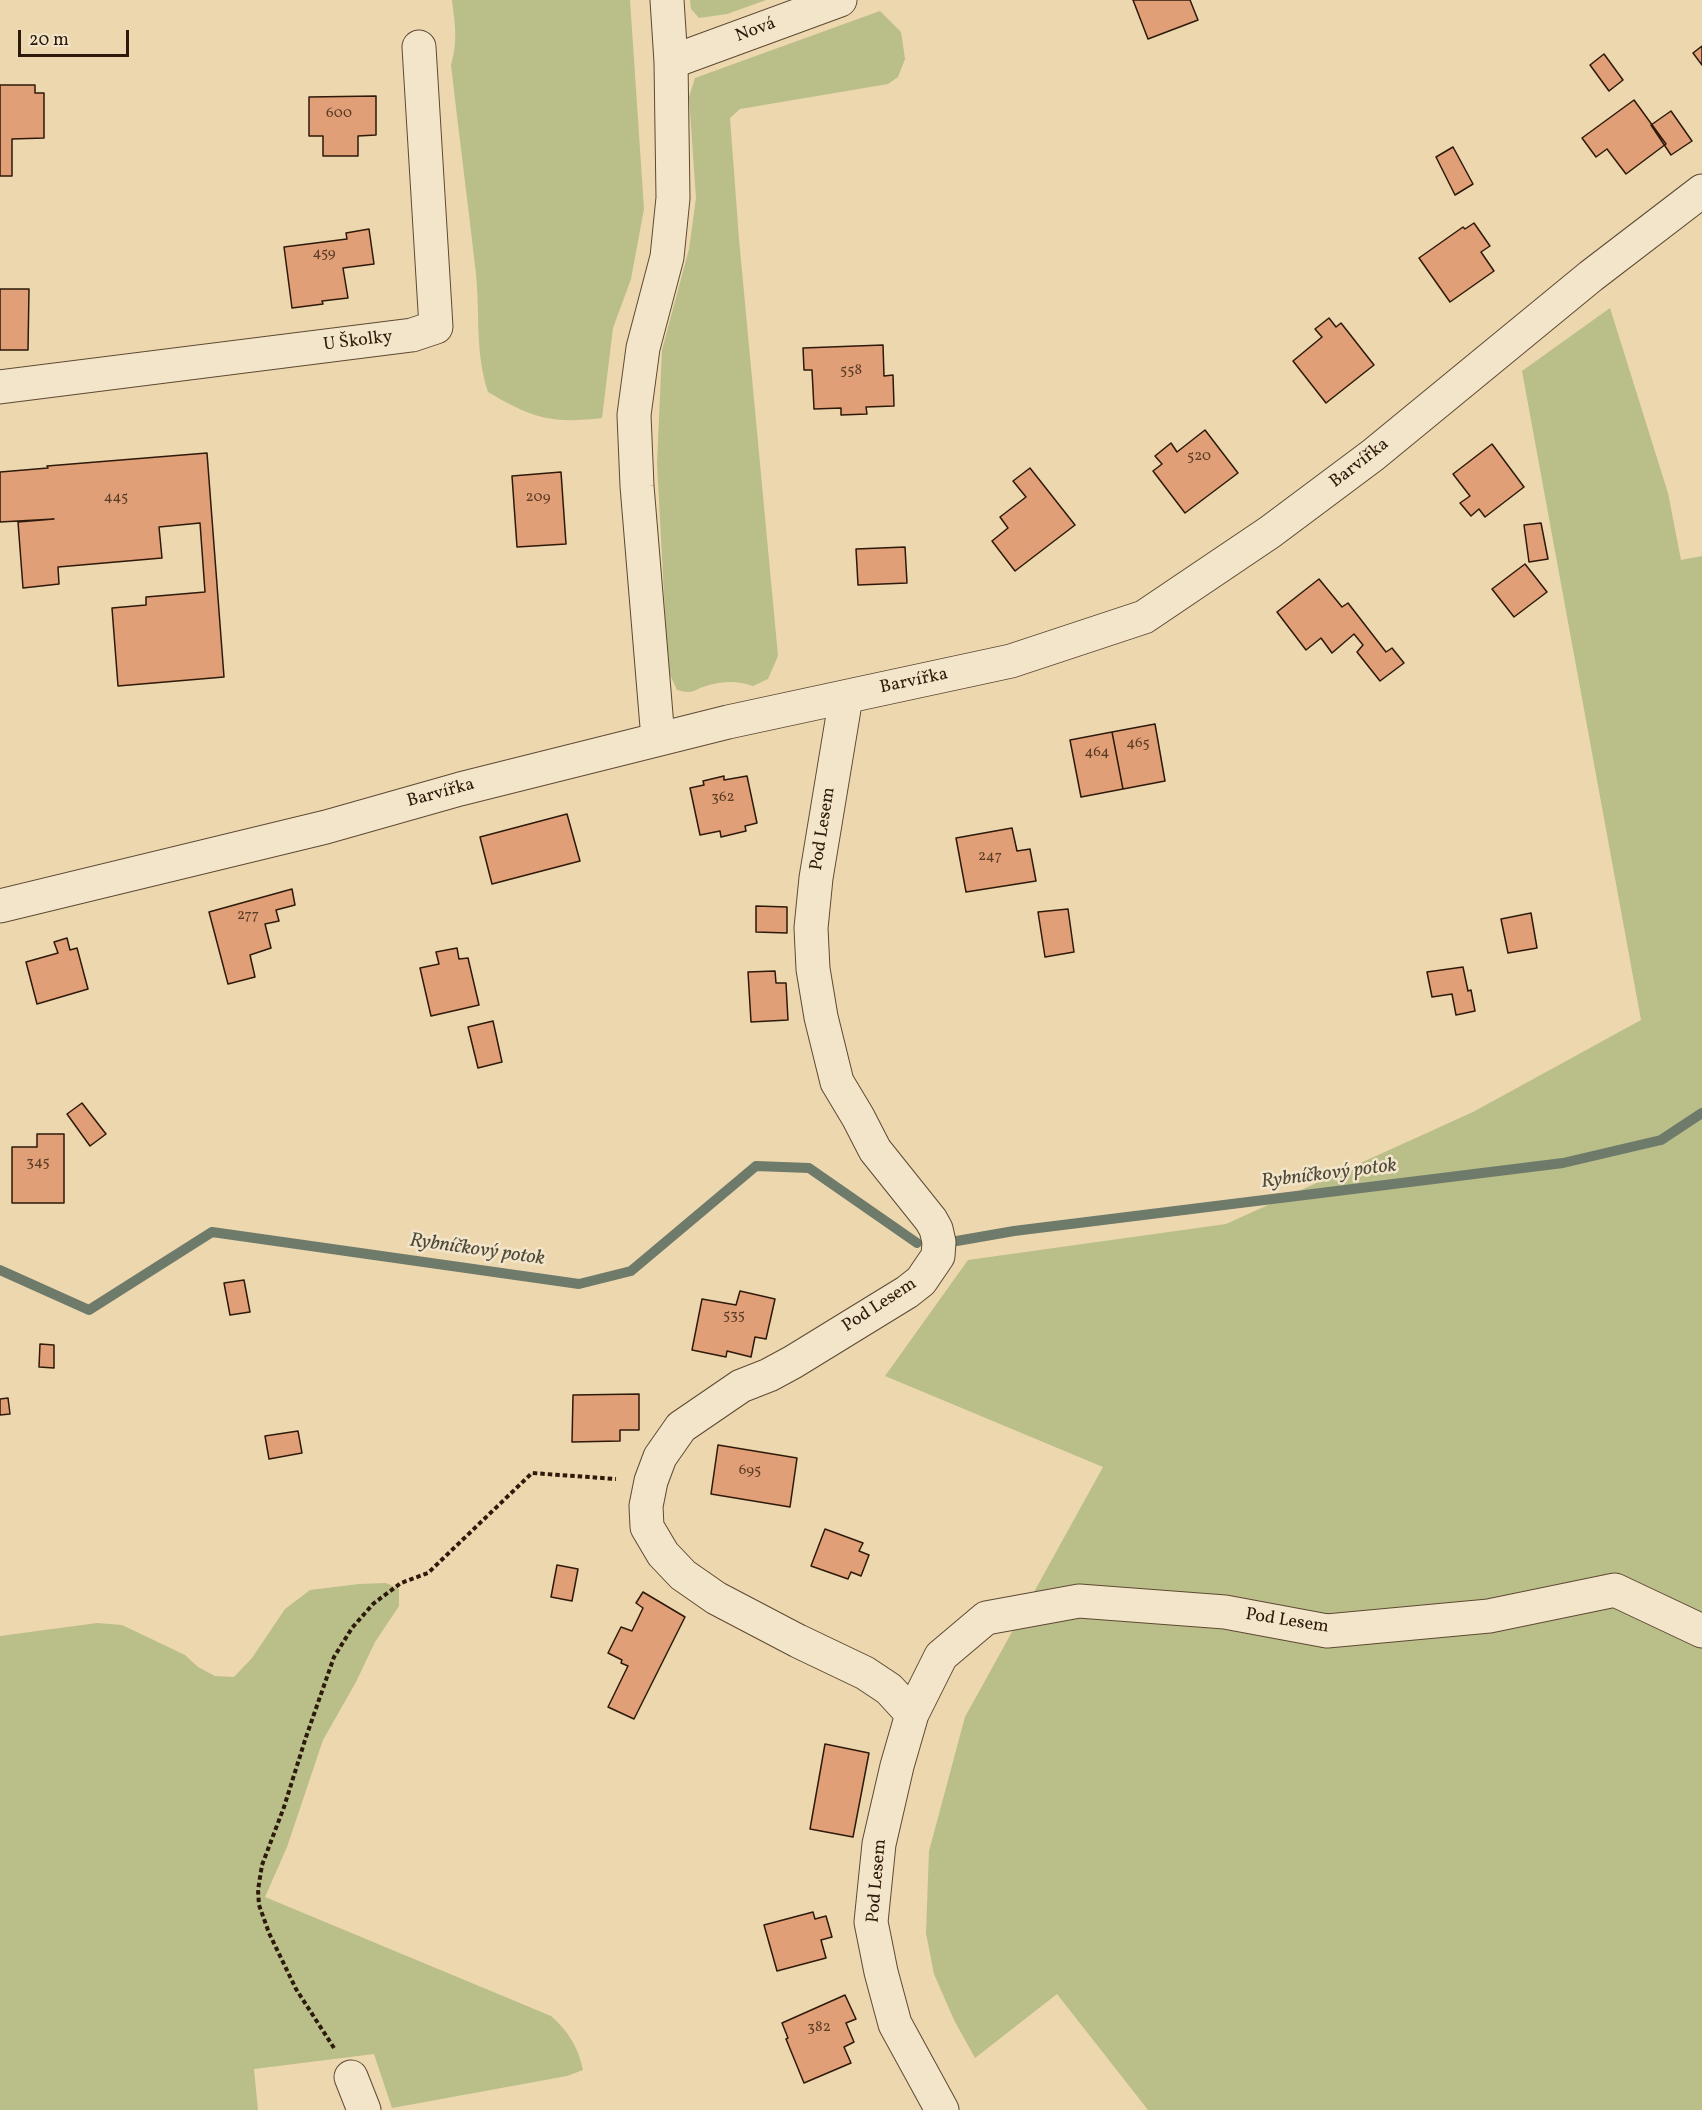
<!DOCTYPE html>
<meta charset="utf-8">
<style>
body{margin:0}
#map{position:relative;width:1702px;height:2110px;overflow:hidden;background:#edd7ae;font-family:Vollkorn,serif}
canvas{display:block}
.scale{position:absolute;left:18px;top:30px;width:111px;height:27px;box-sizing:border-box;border:3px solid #2d1a0a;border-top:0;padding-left:8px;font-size:18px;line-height:21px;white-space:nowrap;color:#2d1a0a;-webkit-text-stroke:4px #f3e5ca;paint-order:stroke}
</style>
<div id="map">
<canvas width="1702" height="2110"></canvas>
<div class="scale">20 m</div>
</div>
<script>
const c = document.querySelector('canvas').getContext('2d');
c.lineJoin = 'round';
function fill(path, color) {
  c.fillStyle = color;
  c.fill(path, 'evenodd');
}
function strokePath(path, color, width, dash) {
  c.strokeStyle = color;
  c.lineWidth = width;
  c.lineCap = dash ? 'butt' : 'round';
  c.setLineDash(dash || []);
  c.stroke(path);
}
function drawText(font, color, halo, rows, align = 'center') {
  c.font = font + ' Vollkorn,serif';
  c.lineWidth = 5;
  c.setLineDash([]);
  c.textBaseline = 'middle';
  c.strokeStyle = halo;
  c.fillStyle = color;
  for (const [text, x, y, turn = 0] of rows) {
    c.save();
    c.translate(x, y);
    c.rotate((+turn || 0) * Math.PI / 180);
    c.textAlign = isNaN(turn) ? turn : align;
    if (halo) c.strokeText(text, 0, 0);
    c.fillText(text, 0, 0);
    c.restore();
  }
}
const green = new Path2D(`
 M452,0H630L644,209L631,279L613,328L602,418C551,424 532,418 488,392C475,352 480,315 476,274C468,204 459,135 451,65C458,41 455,25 452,0Z
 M690,0H766L727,14L699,18L691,9Z
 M880,11L901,32L905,59L898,77L888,84L740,109L730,118L739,239L778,656L768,679L753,686C738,681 725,681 709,685C693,689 696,695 677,690L668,670L657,463L662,350L689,249L696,198L689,97L695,78Z
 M1610,308L1668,493L1681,560L1702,556V2110H1148L1057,1994L975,2058L954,2020L934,1974L926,1933L929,1851L965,1717L1103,1467L885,1376L968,1260L1226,1224L1473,1112L1641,1020L1522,371Z
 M386,1583L399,1589V1606L375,1642L356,1682L323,1740L287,1847L265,1897L551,2016C569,2032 578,2047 583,2070L567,2076L392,2108L374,2054L254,2069L258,2110H0V1636L97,1623L122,1625L185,1655L198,1667L215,1676L234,1677L252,1658L285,1609L310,1590L359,1584Z`);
const stream = new Path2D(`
 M951,1242L1014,1231L1563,1163L1661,1140L1702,1113
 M0,1270L89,1310L212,1232L579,1284L631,1271L756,1166L809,1168L917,1243`);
const building = new Path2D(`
 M1133,0H1190L1198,20L1148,39Z
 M1702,46V65L1693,53Z
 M1604,54L1623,80L1609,91L1590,65Z
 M0,85H35V93H44V138L12,139V176H0Z
 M376,96V135L358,136V156H323V136H309V97Z
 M1634,100L1666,144L1626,174L1607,149L1596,157L1582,138Z
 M1671,111L1692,141L1671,155L1651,125Z
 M1453,147L1473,184L1455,195L1436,157Z
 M1474,223L1490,246L1481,252L1494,271L1450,302L1419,258L1463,227L1465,229Z
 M369,229L374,264L343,268L348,298L322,301L323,304L292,308L284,247L347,239L346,233Z
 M0,289H29L28,350H0Z
 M1329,318L1336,327L1341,323L1374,365L1326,403L1293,361L1322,337L1315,329Z
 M883,345L884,376L893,375L894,406L866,407L867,414L841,415V408L814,409L812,370H804L803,348Z
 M1205,430L1238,473L1185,513L1153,471L1162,464L1155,456L1171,443L1177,452Z
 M1492,444L1524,487L1485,517L1479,509L1471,516L1460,503L1470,496L1453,474Z
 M207,453L224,677L118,686L112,608L146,605V597L205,592L200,523L159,527L162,558L58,567L59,584L23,588L18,522L54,519L0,522V472L48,468L47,466Z
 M1030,468L1075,525L1015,571L992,541L1008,528L1000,517L1026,497L1013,481Z
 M561,472L566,544L517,547L512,476Z
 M1541,523L1548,559L1529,562L1524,525Z
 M905,547L907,583L858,585L856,549Z
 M1525,564L1547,592L1514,617L1492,589Z
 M1319,579L1342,607L1348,603L1386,652L1392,648L1404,663L1380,681L1357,652L1363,645L1354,634L1332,653L1321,638L1306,650L1277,612Z
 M1155,724L1165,781L1123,789L1112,732Z
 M1112,732L1123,789L1081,797L1070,740Z
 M724,776V780L747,776L757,823L745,826L746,831L721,837L720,831L700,835L690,788L704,785L703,781Z
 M567,814L580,861L492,884L480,837Z
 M1012,828L1017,851L1030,849L1036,881L966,892L956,838Z
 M292,889L295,905L276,910L279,921L265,924L271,948L250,955L255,977L228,984L209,912Z
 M756,906L787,907V933L756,932Z
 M1068,909L1074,952L1045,957L1038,912Z
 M1531,913L1537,948L1508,953L1501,919Z
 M67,938L70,950L77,948L88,989L37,1004L26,962L58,953L54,942Z
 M457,948L459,959L468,958L479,1005L431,1016L420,968L439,964L436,952Z
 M1463,967L1468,991L1471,990L1475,1011L1456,1015L1452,994L1432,997L1427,972Z
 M775,971L776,983H786L788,1020L751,1022L748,972Z
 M493,1021L502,1062L478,1068L468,1027Z
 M82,1103L106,1134L90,1146L67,1114Z
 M37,1134H64V1203H12V1147H37Z
 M244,1280L250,1312L230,1315L224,1283Z
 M740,1291L775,1299L766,1339L755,1337L751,1357L727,1351L726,1357L692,1350L702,1299L736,1305Z
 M40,1344L54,1345V1368L39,1367Z
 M639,1394V1430H620V1441L572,1442L573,1395Z
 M8,1398L10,1414L0,1415V1399Z
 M298,1431L302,1453L269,1459L265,1436Z
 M718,1445L797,1458L790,1507L711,1494Z
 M825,1529L863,1543L859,1551L869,1555L861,1576L851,1572L848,1579L811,1566Z
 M557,1565L578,1569L572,1601L551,1597Z
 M643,1592L685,1617L634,1719L608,1707L628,1666L621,1663L622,1660L608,1653L621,1627L632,1631L643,1608L636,1603Z
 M825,1744L869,1753L853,1837L810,1829Z
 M813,1912L815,1919L826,1916L832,1937L821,1940L826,1958L777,1971L764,1925Z
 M845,1995L856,2019L846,2023L854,2042L844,2047L851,2063L804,2083L786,2039L788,2038L782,2023Z`);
const path = new Path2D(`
 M334,2048L296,1989L269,1933L259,1905L258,1890L262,1865L284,1807L306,1737L334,1657L352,1628L373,1604L401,1583L428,1573L532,1473L616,1479`);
const minor = new Path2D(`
 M671,62L840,0
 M0,387L412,335L436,327L419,47
 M846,697L816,878L811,928L813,969L821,1017L837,1082L858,1117L875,1150L931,1220L936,1229L939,1242L938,1256L921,1281L907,1292L793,1362L769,1375L741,1386L681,1427L660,1457L651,1481L646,1506L647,1527L663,1554L683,1575L716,1598L798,1641L865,1673L889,1689L912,1714
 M658,739L637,486L634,415L643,348L667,257L673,198L671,62L667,0
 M0,906L326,827L460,789L728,722L1011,661L1144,617L1270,532L1373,455L1591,276L1702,191
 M351,2077L364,2110
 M942,2110L895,2024L881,1972L871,1922L879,1844L897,1766L912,1714L941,1656L986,1618L1079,1601L1225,1612L1327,1631L1489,1616L1615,1590L1702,1631`);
const numberNames = [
 ["600",339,114],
 ["459",324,254],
 ["558",851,371],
 ["520",1199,457],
 ["445",116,498],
 ["209",538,498],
 ["465",1138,744],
 ["464",1097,753],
 ["362",723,798],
 ["247",990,857],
 ["277",248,916],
 ["345",38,1163],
 ["535",734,1316],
 ["695",750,1471],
 ["382",819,2028]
];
const streetNames = [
 ["Nová",756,31,-20],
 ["U Školky",358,342,-7],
 ["Barvířka",1360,464,-38],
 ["Barvířka",914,682,-12],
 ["Barvířka",441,794,-15],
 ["Pod Lesem",824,829,-81],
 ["Pod Lesem",880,1306,-33],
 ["Pod Lesem",1287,1622,9],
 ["Pod Lesem",878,1881,-85]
];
const waterNames = [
 ["Rybníčkový potok",1329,1175,-7],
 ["Rybníčkový potok",477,1251,8]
];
fill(green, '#babe89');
strokePath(stream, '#6e7a6a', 10);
fill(building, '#e19f77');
strokePath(building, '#2d1a0a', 1.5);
strokePath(minor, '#5d4933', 35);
strokePath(path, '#2d1a0a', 4, [4.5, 3]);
strokePath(minor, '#f3e5ca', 33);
drawText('15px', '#5a3b25', null, numberNames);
drawText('18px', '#2d1a0a', '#f3e5ca', streetNames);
drawText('italic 20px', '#4d4a3a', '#f3e5ca', waterNames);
</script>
